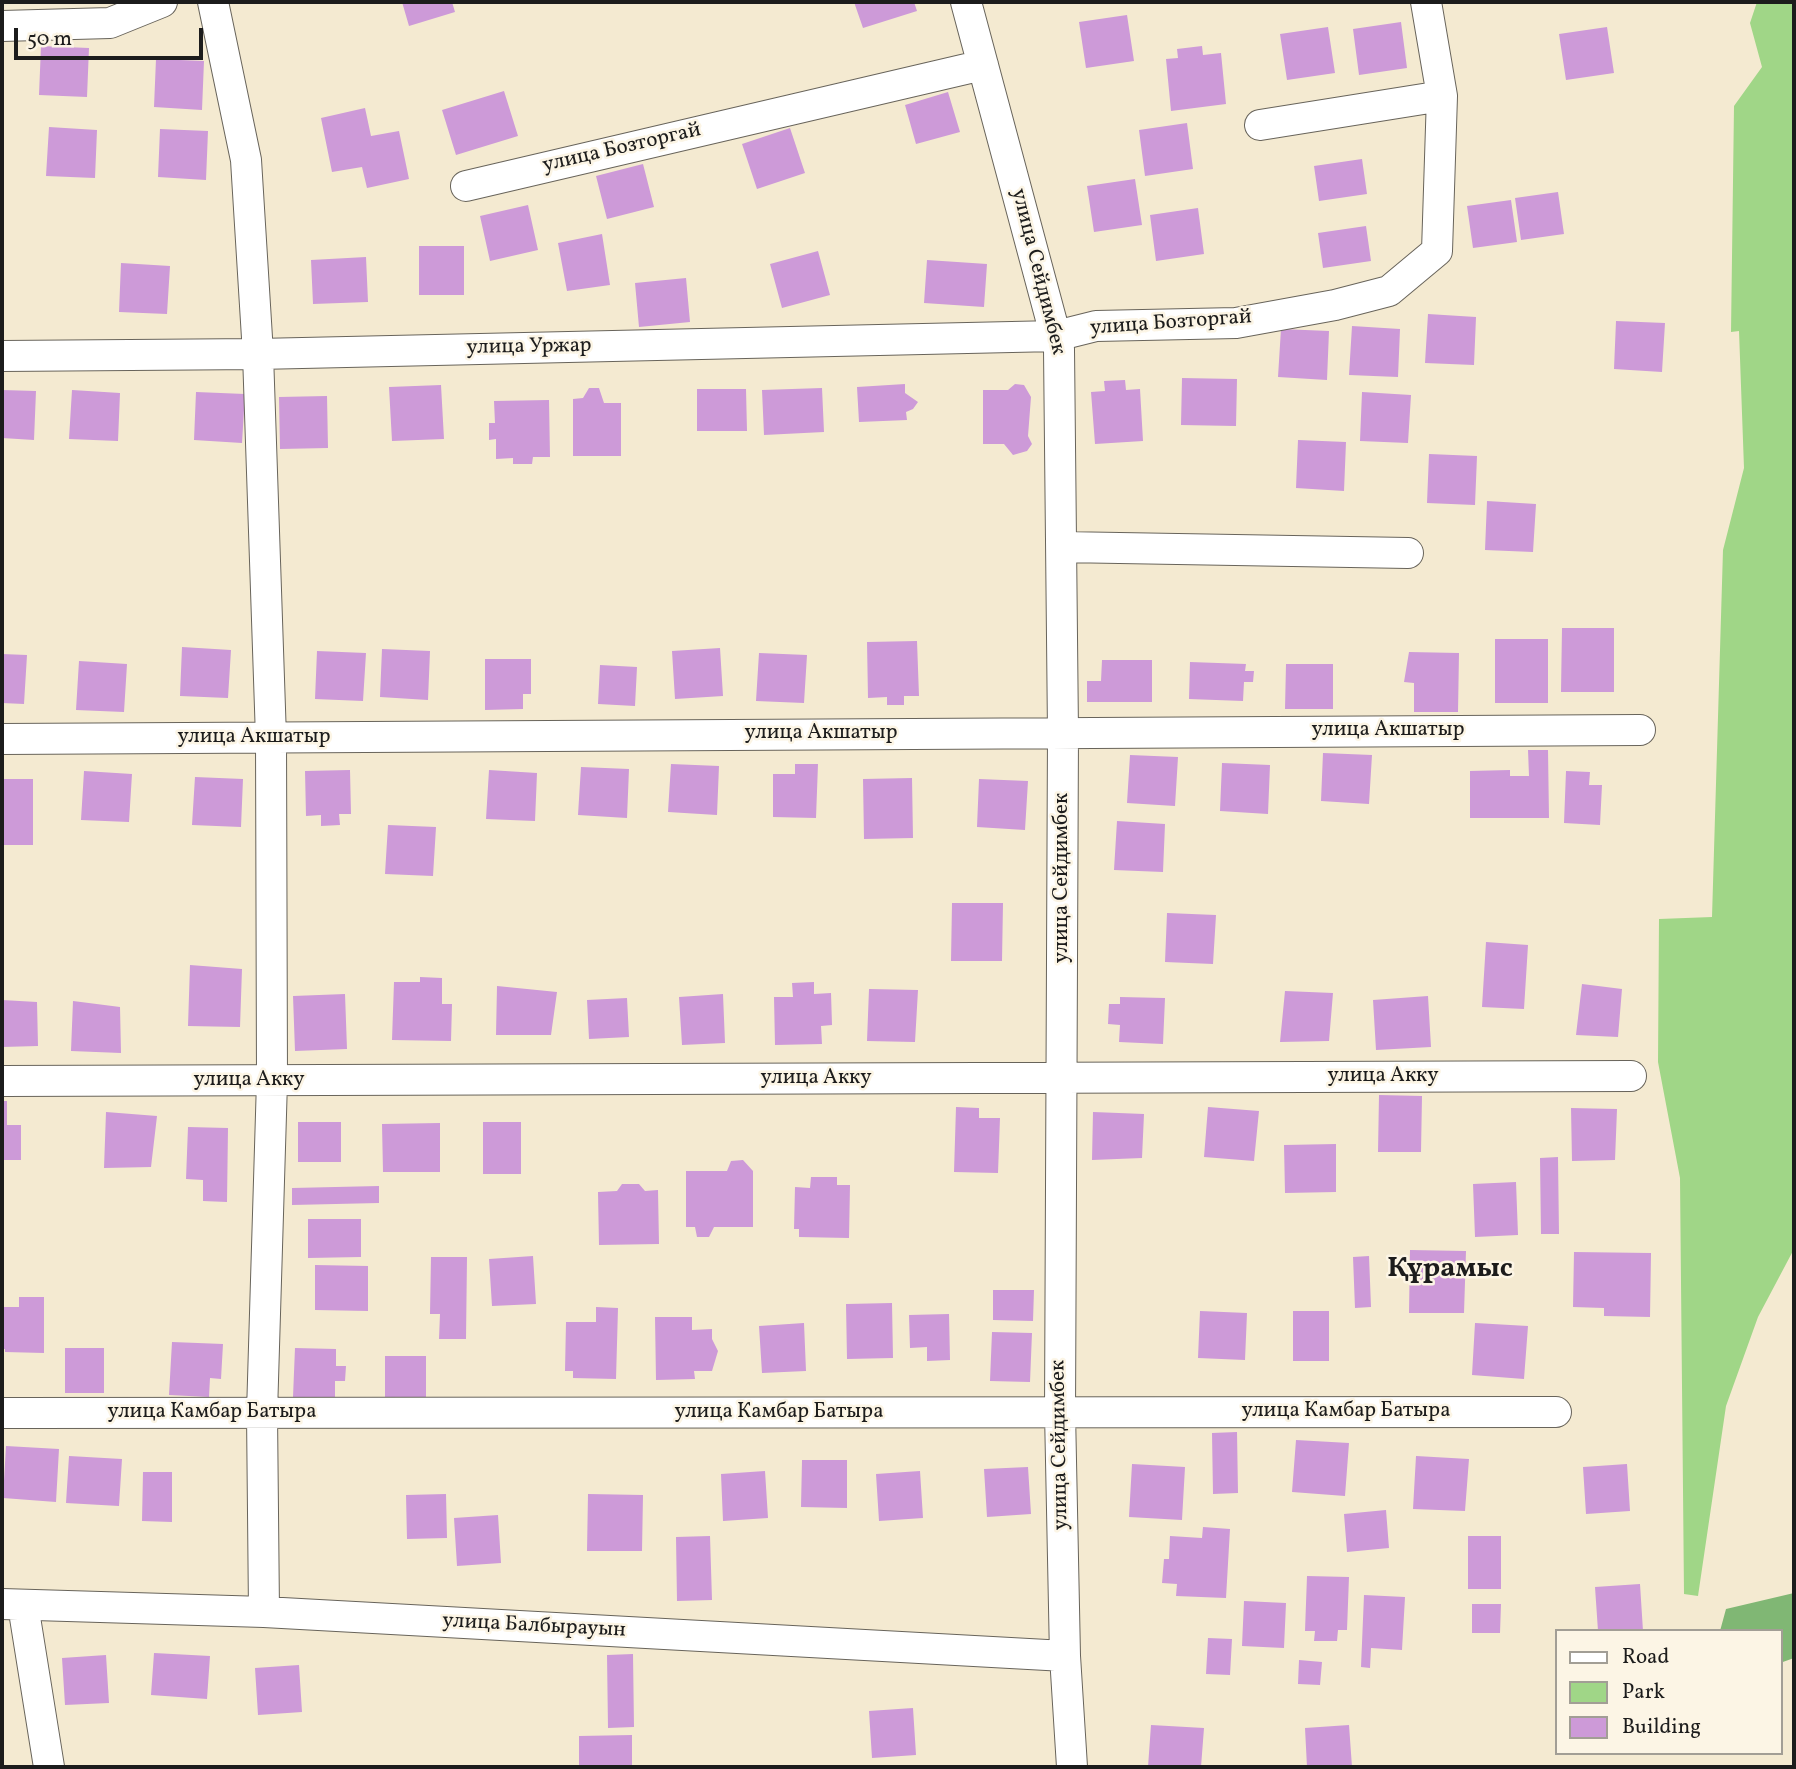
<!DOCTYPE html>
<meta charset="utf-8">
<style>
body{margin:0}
#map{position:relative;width:1796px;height:1769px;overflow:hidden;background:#f4ead1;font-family:Vollkorn,serif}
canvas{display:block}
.frame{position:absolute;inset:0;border:4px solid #1c1c1c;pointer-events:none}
.legend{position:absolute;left:1555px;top:1629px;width:228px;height:126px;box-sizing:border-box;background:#fcf5e5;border:2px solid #a29e95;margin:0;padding:9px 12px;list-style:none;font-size:21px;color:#1c1c1c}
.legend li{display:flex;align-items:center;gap:14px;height:35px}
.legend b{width:35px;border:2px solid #a29e95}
.scale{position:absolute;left:14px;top:28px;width:189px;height:32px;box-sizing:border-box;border:4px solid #1c1c1c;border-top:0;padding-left:9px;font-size:21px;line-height:24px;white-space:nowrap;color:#1c1c1c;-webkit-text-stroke:5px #fcf5e5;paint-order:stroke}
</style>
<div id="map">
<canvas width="1796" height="1769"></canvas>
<div class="frame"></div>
<ul class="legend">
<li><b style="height:9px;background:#fff"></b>Road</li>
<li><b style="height:19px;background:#a0d687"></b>Park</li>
<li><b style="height:19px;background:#cd9ad8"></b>Building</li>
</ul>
<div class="scale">50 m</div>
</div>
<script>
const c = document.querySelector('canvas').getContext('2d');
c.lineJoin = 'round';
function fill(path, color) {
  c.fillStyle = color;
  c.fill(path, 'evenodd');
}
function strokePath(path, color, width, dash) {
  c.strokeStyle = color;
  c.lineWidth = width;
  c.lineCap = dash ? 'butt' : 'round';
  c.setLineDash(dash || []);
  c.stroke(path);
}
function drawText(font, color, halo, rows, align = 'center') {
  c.font = font + ' Vollkorn,serif';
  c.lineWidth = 5;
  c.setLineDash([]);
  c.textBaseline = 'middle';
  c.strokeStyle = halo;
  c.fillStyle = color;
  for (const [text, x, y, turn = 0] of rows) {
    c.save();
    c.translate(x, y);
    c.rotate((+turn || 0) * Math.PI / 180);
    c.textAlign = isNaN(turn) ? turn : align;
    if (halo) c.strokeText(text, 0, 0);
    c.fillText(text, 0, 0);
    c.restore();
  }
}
const green = new Path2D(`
 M1757,2H1794V1249L1758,1317L1726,1406L1698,1596L1684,1594L1680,1178L1658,1062L1659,919L1712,917L1723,550L1744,468L1739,331L1731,332L1734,106L1762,67L1750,23Z`);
const forest = new Path2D(`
 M1794,1593V1658L1780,1663V1631H1720L1726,1609Z`);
const building = new Path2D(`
 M402,2H452L455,12L409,26Z
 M854,2H914L917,11L863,28Z
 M1127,15L1134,61L1086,68L1079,22Z
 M1401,22L1407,68L1359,75L1353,29Z
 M1328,27L1335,73L1287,80L1280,34Z
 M1607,27L1614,73L1566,80L1559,34Z
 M41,46L89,48L87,97L39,95Z
 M1202,46L1203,55L1221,53L1226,104L1171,111L1166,59L1178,58L1177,49Z
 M156,59L204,61L202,110L154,107Z
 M504,91L518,136L456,155L442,110Z
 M948,92L960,132L916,144L905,105Z
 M365,108L371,136L399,131L409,179L367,188L362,167L332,172L321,118Z
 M1187,123L1193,169L1145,176L1139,130Z
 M49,127L97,130L95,178L46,176Z
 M790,128L805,173L757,189L742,144Z
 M160,129L208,131L206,180L158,177Z
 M1362,159L1367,194L1319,201L1314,166Z
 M643,164L654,207L607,219L596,176Z
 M1135,179L1142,225L1094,232L1087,186Z
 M1558,192L1564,234L1521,240L1515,198Z
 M1511,200L1517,242L1473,248L1467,206Z
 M528,205L538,250L490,261L480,216Z
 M1198,208L1204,254L1156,261L1150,215Z
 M1366,226L1371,261L1323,268L1318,233Z
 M602,234L610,285L567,291L558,243Z
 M419,246H464V295H419Z
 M818,251L830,295L782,308L770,264Z
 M366,257L368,302L313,304L311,260Z
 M927,260L987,264L984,307L924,303Z
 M121,263L170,266L167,314L119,312Z
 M686,278L690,322L639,327L635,283Z
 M1428,314L1476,317L1474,365L1425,363Z
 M1616,321L1665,323L1662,372L1614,369Z
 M1352,326L1400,329L1398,377L1349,375Z
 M1281,329L1329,331L1327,380L1278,377Z
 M1182,378L1237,379L1236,426L1181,425Z
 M1125,380L1126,390L1140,389L1143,441L1095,444L1091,392L1105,391L1104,381Z
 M905,384V393L918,402L913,409L906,412L907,420L859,422L857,387Z
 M1015,384L1024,385L1031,397L1028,436L1032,444L1027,451L1013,455L1004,444H983V390H1008Z
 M441,385L444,439L392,441L389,387Z
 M589,388H599L604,403H621V456H573V399L583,398Z
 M822,388L824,432L764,435L762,390Z
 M697,389H746L747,431H697Z
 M2,390L36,391L34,440L2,438Z
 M72,390L120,393L118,441L69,439Z
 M196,392L245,394L242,443L194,440Z
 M1362,392L1411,395L1408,443L1360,441Z
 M327,396L328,448L280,449L279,397Z
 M549,400L550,457H533L532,464H513V458L496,459V439L489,440V423H495L494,401Z
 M1298,440L1346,442L1344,491L1296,488Z
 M1429,454L1477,456L1475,505L1427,503Z
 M1487,501L1536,504L1533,552L1485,550Z
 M1562,628H1614V692H1561Z
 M1495,639H1548V703H1495Z
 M917,641L919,696H904V705H887V697L868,698L867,642Z
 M182,647L231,650L228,698L180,696Z
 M720,648L723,696L675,699L672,651Z
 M382,649L430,651L428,700L380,697Z
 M317,651L366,653L363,701L315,699Z
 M1409,652L1459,653L1458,712H1414V683L1404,682Z
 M759,653L807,655L804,703L756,701Z
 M2,654L27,655L24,704L2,703Z
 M485,659H531V694H523V709L485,710Z
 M1102,660H1152V702H1087V681H1101Z
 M79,661L127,664L124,712L76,710Z
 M1190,662L1246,664L1245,671H1254L1253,682H1244L1243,701L1189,699Z
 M1286,664H1333V709H1285Z
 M600,665L637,667L635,706L598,704Z
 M1528,750H1548L1549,818H1470V771L1510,770V776H1529Z
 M1323,753L1372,755L1369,804L1321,801Z
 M1130,755L1178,757L1175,806L1127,803Z
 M1222,763L1270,765L1268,814L1220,811Z
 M671,764L719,766L717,815L668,812Z
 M795,764H818L816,818L773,817V774H795Z
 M581,767L629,769L627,818L578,815Z
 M350,770L351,814H339L340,825L321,826V815L306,816L305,771Z
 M489,770L537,773L535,821L486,819Z
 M84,771L132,774L129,822L81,820Z
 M1566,771L1590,772L1589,785H1602L1600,825L1564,823Z
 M195,777L243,779L241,827L192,825Z
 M912,778L913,838L864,839L863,779Z
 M2,779H33V845H2Z
 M979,779L1028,781L1025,830L977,827Z
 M1117,821L1165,824L1163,872L1114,870Z
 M388,825L436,827L433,876L385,874Z
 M952,903H1003L1002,961H951Z
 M1167,913L1216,915L1213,964L1165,962Z
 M1486,942L1528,945L1524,1009L1482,1007Z
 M190,965L242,969L240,1027L188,1026Z
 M420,977L442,978V1004H452L451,1041L392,1040L394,982H420Z
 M814,982V994L831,993L832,1025L821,1026L822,1044L775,1045L774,997H793L792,983Z
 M1582,984L1622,989L1618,1037L1576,1035Z
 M497,986L557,992L551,1035H496Z
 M869,989L918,990L915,1042L867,1041Z
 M1285,991L1333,993L1329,1041L1280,1042Z
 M345,994L347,1049L295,1051L293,996Z
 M723,994L725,1043L682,1045L679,997Z
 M1428,996L1431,1047L1376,1050L1373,1000Z
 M1120,997L1165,998L1163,1044L1119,1042L1120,1025L1108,1024L1109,1004H1120Z
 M627,998L629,1037L589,1039L587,1000Z
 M2,1000L37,1002L38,1046L2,1047Z
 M73,1001L120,1007L121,1053L71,1051Z
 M1379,1095L1422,1096L1421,1152H1378Z
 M2,1101H7V1125H21V1160H2Z
 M956,1107L979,1108V1118H1000L998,1173L954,1172Z
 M1208,1107L1259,1111L1254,1161L1204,1157Z
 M1571,1108L1617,1109L1615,1160L1572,1161Z
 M106,1112L157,1116L151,1167L104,1168Z
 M1093,1112L1144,1114L1142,1158L1092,1160Z
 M298,1122H341V1162H298Z
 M483,1122H521V1174H483Z
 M440,1123V1172H383L382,1124Z
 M188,1127L228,1128L227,1202L203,1201V1180L186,1179Z
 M1336,1144V1192L1285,1193L1284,1145Z
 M1558,1157L1559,1234H1541L1540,1158Z
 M743,1160L753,1171V1227H714L709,1237H697L695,1227H686V1171H727L731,1161Z
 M811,1177H837V1185H850L849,1238L799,1237V1229H794L795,1187L810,1188Z
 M1516,1182L1518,1235L1475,1237L1473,1184Z
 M622,1184H639L645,1191L658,1190L659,1244L599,1245L598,1192L617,1191Z
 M379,1186V1203L292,1205V1188Z
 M308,1219H361V1257L308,1258Z
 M1410,1250L1466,1251L1464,1313H1409Z
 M1574,1252L1651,1253L1650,1317L1604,1316V1308L1573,1307Z
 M533,1256L536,1304L492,1306L489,1259Z
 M1369,1256L1371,1307L1355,1308L1353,1257Z
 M431,1257H467L466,1339H439L440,1314H430Z
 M315,1265L368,1266V1311L315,1310Z
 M993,1290H1034L1033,1321L993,1320Z
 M19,1297H44V1353L5,1352V1349H2V1307H19Z
 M892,1303L893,1358L847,1359L846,1304Z
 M596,1307L618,1308L616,1379L573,1378V1371H565L566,1322H596Z
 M1200,1311L1247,1313L1245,1360L1198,1358Z
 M1293,1311H1329V1361H1293Z
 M949,1314L950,1360L927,1361V1347L910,1348L909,1315Z
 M655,1317H692V1330L712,1329V1339L718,1351L712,1371H694L695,1379L656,1380Z
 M804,1323L806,1371L762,1373L759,1326Z
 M1475,1323L1528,1326L1524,1379L1472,1375Z
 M992,1332L1032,1333L1030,1382L990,1381Z
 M172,1342L223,1344L221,1379L210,1378L209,1397L169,1395Z
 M65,1348H104V1393H65Z
 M295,1348L336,1349V1366H346L345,1381H335V1398L293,1397Z
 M385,1356H426V1402H385Z
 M1237,1432L1238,1493L1213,1494L1212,1433Z
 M1296,1440L1349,1443L1345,1496L1292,1492Z
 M6,1446L59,1449L56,1502L3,1498Z
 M69,1456L122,1459L119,1506L66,1503Z
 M1416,1456L1469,1459L1465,1511L1413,1509Z
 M802,1460H847V1508L801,1507Z
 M1132,1464L1185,1467L1182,1520L1129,1517Z
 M1627,1464L1630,1511L1586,1514L1583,1467Z
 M1028,1467L1031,1514L987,1517L984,1469Z
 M765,1471L768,1518L723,1521L721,1474Z
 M920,1471L923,1518L879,1521L876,1474Z
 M143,1472H172V1522L142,1521Z
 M446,1494L447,1538L407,1539L406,1495Z
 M588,1494L643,1495L642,1551H587Z
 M1386,1510L1389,1548L1347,1552L1344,1514Z
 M498,1515L501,1563L457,1566L454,1518Z
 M1203,1527L1230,1529L1226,1598L1176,1596L1177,1584L1162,1583L1164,1559H1169L1170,1536L1202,1538Z
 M710,1536L712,1600L677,1601L676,1537Z
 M1468,1536H1501V1589H1468Z
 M1307,1576L1349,1577L1347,1630H1338L1337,1641H1314L1315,1631H1305Z
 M1640,1584L1643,1631H1598L1595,1587Z
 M1364,1595L1405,1597L1402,1650L1371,1648L1370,1668L1361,1667Z
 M1244,1601L1286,1603L1284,1648L1242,1646Z
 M1472,1604H1501L1500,1633H1472Z
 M1208,1638L1232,1639L1230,1675L1206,1674Z
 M154,1653L210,1656L207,1699L151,1695Z
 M633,1654L634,1727L608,1728L607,1655Z
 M106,1655L109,1703L65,1705L62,1658Z
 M1299,1660L1322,1662L1320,1685L1298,1684Z
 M299,1665L302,1712L258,1715L255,1668Z
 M913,1708L916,1755L872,1758L869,1711Z
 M1151,1725L1204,1728L1201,1767H1148Z
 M1349,1725L1352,1767H1307L1305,1728Z
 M632,1735V1767H579V1736Z`);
const street = new Path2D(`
 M213,2L246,160L258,354L271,738L272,1081L262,1413L264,1612
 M966,2L1059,349L1063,733L1060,1412L1065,1656L1072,1767
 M2,26L110,23L162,2
 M1260,125L1442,96
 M466,186L983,65
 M2,356L258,354L1056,336L1096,326L1236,323L1335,305L1389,291L1437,251L1442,96L1426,2
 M1062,547L1408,553
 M2,739L1640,730
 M2,1081L1631,1076
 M2,1413L1556,1412
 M2,1604L264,1612L1065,1656
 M23,1605L49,1767`);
const streetNames = [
 ["улица Бозторгай",622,149,-13],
 ["улица Сейдимбек",1037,272,76],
 ["улица Бозторгай",1171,324,-4],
 ["улица Уржар",529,348,-1],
 ["улица Акшатыр",1388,731],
 ["улица Акшатыр",821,734],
 ["улица Акшатыр",254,738],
 ["улица Сейдимбек",1063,878,-90],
 ["улица Акку",1383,1077],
 ["улица Акку",816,1079],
 ["улица Акку",249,1081],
 ["улица Камбар Батыра",1346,1412],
 ["улица Камбар Батыра",212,1413],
 ["улица Камбар Батыра",779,1413],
 ["улица Сейдимбек",1061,1445,-91],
 ["улица Балбырауын",534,1627,3]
];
const districtNames = [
 ["Құрамыс",1450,1271]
];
fill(green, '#a0d687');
fill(forest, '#80b774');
fill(building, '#cd9ad8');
strokePath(street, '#68645b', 32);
strokePath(street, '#fff', 30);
drawText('21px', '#1c1c1c', '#fcf5e5', streetNames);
drawText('bold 28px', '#1c1c1c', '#fcf5e5', districtNames);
</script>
